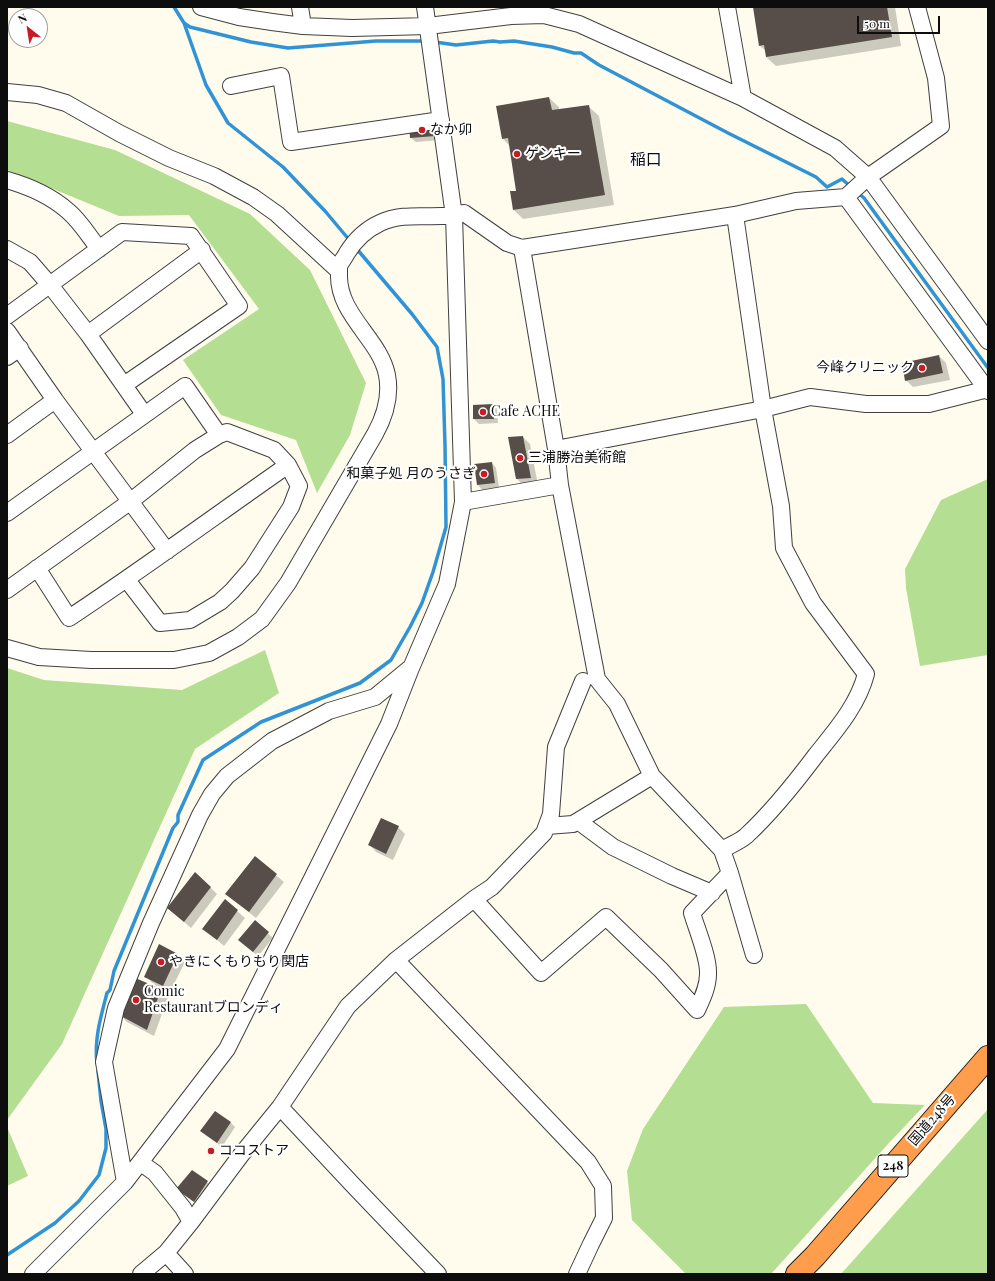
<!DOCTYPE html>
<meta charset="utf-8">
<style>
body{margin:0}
#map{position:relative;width:995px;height:1281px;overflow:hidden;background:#fffced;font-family:"Playfair Display",serif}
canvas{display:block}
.frame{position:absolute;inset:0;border:8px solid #0d0d0d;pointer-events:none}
.north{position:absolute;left:8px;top:8px;width:40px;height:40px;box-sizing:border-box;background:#fff;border:1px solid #9e9e9e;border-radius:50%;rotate:330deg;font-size:11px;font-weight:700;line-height:16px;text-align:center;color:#0d0d0d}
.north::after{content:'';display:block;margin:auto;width:14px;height:18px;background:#c71c23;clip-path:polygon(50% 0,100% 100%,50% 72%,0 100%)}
.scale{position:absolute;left:857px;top:16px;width:83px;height:18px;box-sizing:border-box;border:2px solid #0d0d0d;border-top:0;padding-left:5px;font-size:12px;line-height:14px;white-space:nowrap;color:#0d0d0d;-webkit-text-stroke:3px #fff;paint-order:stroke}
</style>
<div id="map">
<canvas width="995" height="1281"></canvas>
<div class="frame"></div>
<div class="north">N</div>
<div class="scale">50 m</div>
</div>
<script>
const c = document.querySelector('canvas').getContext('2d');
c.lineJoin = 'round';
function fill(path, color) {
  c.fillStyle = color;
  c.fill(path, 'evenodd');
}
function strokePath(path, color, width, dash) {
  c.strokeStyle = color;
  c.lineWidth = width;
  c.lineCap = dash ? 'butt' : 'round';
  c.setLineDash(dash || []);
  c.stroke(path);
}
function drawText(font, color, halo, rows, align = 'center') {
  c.font = font + ' "Playfair Display","Noto Sans JP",serif';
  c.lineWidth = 4;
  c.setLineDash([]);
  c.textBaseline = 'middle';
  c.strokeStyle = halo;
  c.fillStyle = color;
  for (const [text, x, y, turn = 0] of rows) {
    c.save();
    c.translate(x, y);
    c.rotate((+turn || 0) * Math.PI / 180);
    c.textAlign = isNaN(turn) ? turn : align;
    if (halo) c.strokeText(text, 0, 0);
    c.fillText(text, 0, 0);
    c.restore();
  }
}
const forest = new Path2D(`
 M7,121L115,150L250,214L310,270L366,383L350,435L317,493L296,440L221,415L183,360L259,309L189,215L119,216L7,170Z
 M988,479V655L920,666L906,588L905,569L941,500Z
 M265,650L279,693L195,749L62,1044L7,1120V668L44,680L182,690Z
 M806,1004L873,1103L925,1105L888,1144L771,1274H686L632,1220L627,1171L643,1129L724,1007Z
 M988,1109V1274H841Z
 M7,1127L28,1176L7,1186Z`);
const shadow = new Path2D(`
 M754,7H895L901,46L776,66L766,57V51L760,46Z
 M549,98L559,107V110L589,107L599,116L614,205L523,219L513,209L517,192L510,146L503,139Z
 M437,128L439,140L416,142L411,138Z
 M939,356L946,363L950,380L913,387L906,380Z
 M492,405L497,409L498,423L479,424L474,419Z
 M523,437L530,444L538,485L524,486L517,479Z
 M492,463L496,468L499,487L482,490L478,485L475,465Z
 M398,827L405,834L393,860L376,852L369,844Z
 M255,858L284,882L256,918L226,894Z
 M210,887L217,894L191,928L176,915Z
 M237,911L245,918L224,946L204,929Z
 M255,922L273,938L258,956L244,945Z
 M177,955L185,962L170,992L153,984L146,976Z
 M160,990L168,997L154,1036L127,1022L120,1015Z
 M231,1123L235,1127L222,1147L202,1131Z
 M192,1171L212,1186L199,1205L177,1189Z`);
const stream = new Path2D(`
 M174,7L184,23L206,85L228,123L283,167L325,211L351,242
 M184,23L190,27L251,42L288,48L376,41H425
 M435,42L456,45L493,41L500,42L514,41L552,47L574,53H581L599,65L728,133L816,177L827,187L842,179L851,187
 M857,192L864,198L988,368
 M97,1063C94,1039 101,1016 107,993L110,990L114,971L173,828L178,822V815L203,760L261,722L360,683L391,660L410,627L422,603L433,572L446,527L445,445L443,379L437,347L412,314L356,248
 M7,1255L55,1223L79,1201L99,1175L106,1148V1129L101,1101L98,1071`);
const building = new Path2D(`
 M753,7H887L892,37L766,57L764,45L759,46Z
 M549,97L552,110L589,105L605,195L513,210L510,191H516L508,138L502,139L496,106Z
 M433,123L435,136L410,138L409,125Z
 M939,355L943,373L905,381L902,363Z
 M493,404L494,419H473V405Z
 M523,436L531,478L516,479L508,437Z
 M492,462L495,483L477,485L474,464Z
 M381,818L399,826L386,854L368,845Z
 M255,856L277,874L249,912L225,894Z
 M195,872L211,887L184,922L167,908Z
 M225,899L238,910L217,940L202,929Z
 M255,920L269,932L253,952L238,940Z
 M159,944L178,954L163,986L144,977Z
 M133,977L161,989L147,1030L119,1015Z
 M215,1111L231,1122L217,1143L200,1131Z
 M192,1170L208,1181L194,1202L176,1189Z`);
const minor = new Path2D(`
 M201,7L239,17L272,22L303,26L352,28L428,26L511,16L544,15L579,24L743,98L835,148L868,177L988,341
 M300,7L303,26
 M727,7L743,98
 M231,86L281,76L291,142L441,120
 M7,92L38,95L66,103L119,133L169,158L214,176L253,197L277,214L339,271
 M7,180C28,186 51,196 68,211C80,221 89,236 99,249
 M846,197L988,391
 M7,249L30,262L50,285L88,334L144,414
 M7,316L122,232L191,236L239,306L124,385
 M7,331L55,400L167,551
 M88,334L202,250
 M7,357L20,348
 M7,435L55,400
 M556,449L763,409L810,397L866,404H929L988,389
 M463,502L560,485
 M7,513L185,386L219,435
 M37,568L69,618C143,569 215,516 288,465
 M7,590L131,501L195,450L219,435L227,432L274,450L288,465L299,486L291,507L252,568L232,591L220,602L190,620L160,623L127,580
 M7,648L39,657L91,660H174L209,653L238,637L262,619L288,583L375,434C385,416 391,396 387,375C380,339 338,315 339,275C339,273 339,269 339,266C341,262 345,257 347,253C355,240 367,229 380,223C407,210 437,221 464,213L507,243L522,248L735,215L796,201L846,197L868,177L941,126L936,78L917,7
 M578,821L613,847L672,876L712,893
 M547,826L573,824L652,776
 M722,850C730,845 739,842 746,836C772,812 795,783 816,755C836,730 858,705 866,674L813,603L784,548L781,506L763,409L735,215
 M730,873L754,955
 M474,899L541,973L606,917L661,970L697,1010C702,999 708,987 708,974C709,958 697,930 692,913L730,873L722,850L652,776L617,704L597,679L560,485L556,449L522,248
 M396,960L588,1162L603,1186L604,1218L591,1244L577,1274
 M280,1107L352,1184L438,1274
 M141,1163L155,1173L183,1208L191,1222
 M125,1182L104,1062L116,1008L151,923L200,815L212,794L227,776L272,741L329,711L375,697L409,669
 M166,1253L185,1274
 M33,1274L125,1182L227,1049L389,724L411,668L447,584L463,502L454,216L425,7
 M141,1274L166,1253L191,1222L241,1155L280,1107L348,1006L396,960L474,899L492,887L544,833L551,814L556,747L583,681`);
const highway = new Path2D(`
 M797,1274L815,1256L988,1057`);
const markers = [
 [422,130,4,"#c71c23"],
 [517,154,4,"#c71c23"],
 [922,368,4,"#c71c23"],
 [483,412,4,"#c71c23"],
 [520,458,4,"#c71c23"],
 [484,474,4,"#c71c23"],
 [161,962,4,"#c71c23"],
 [136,1000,4,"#c71c23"],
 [211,1151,4,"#c71c23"]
];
const shields = [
 [893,1166,30]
];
const shieldNames = [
 ["248",893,1166]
];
const poiNames = [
 ["なか卯",430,130],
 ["ゲンキー",525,154],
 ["今峰クリニック",914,368,"right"],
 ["Cafe ACHE",491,412],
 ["三浦勝治美術館",528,458],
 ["和菓子処 月のうさぎ",476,474,"right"],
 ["やきにくもりもり関店",169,962],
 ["Comic",144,992],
 ["Restaurantブロンディ",144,1008],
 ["ココストア",219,1151]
];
const streetNames = [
 ["国道248号",932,1120,-49]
];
const quarterNames = [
 ["稲口",646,160]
];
fill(forest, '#b4de92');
fill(shadow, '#0003');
strokePath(stream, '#3093d6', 3.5);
fill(building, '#574e49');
strokePath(minor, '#404040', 18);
strokePath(highway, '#1e1e1e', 24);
strokePath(minor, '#fff', 16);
strokePath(highway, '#fe9e4c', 22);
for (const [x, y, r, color] of markers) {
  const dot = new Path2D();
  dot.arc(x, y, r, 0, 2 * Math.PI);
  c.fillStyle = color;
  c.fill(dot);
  strokePath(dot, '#fff', 1.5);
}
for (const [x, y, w] of shields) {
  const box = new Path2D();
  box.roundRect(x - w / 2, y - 11, w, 22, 3);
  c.fillStyle = '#fff';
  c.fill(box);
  strokePath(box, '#0d0d0d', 1);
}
drawText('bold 13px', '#0d0d0d', null, shieldNames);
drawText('14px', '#0d0d0d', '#fff', poiNames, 'left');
drawText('14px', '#0d0d0d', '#fff', streetNames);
drawText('16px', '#0d0d0d', '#fff', quarterNames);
</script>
